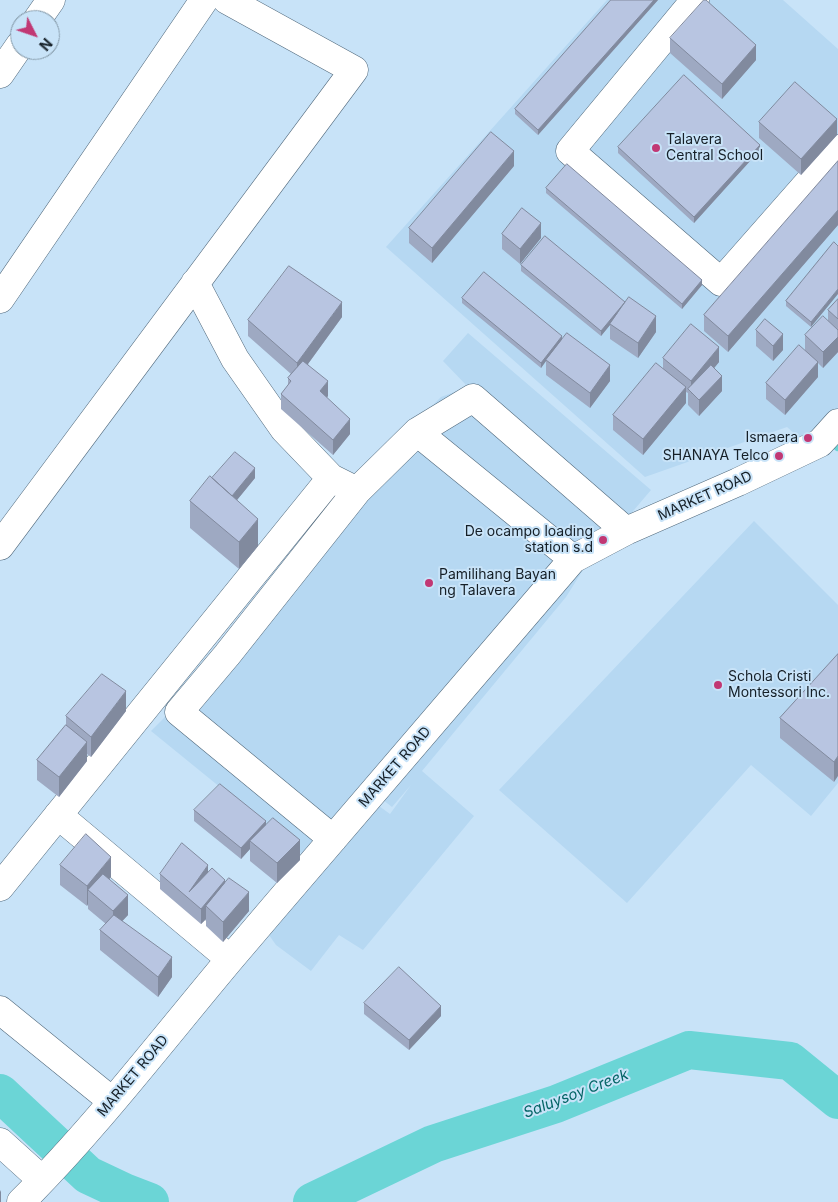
<!DOCTYPE html>
<style>
body{margin:0}
#map{position:relative;width:838px;height:1202px;overflow:hidden;background:#c8e3f8;font-family:Inter,sans-serif}
canvas{display:block}
.north{position:absolute;left:10px;top:10px;width:50px;height:50px;box-sizing:border-box;background:#c8e3f8;border:1px solid #8095a4;border-radius:50%;rotate:131deg;font-size:14px;font-weight:700;line-height:20px;text-align:center;color:#151f27}
.north::after{content:'';display:block;margin:auto;width:18px;height:22px;background:#c13874;clip-path:polygon(50% 0,100% 100%,50% 72%,0 100%)}
</style>
<div id="map">
<canvas width="838" height="1202"></canvas>
<div class="north">N</div>
</div>
<script>
const c = document.querySelector('canvas').getContext('2d');
c.lineJoin = 'round';
function fill(path, color) {
  c.fillStyle = color;
  c.fill(path, 'evenodd');
}
function strokePath(path, color, width, dash) {
  c.strokeStyle = color;
  c.lineWidth = width;
  c.lineCap = dash ? 'butt' : 'round';
  c.setLineDash(dash || []);
  c.stroke(path);
}
function drawText(font, color, halo, rows, align = 'center') {
  c.font = font + ' Inter,sans-serif';
  c.lineWidth = 4;
  c.setLineDash([]);
  c.textBaseline = 'middle';
  c.strokeStyle = halo;
  c.fillStyle = color;
  for (const [text, x, y, turn = 0] of rows) {
    c.save();
    c.translate(x, y);
    c.rotate((+turn || 0) * Math.PI / 180);
    c.textAlign = isNaN(turn) ? turn : align;
    if (halo) c.strokeText(text, 0, 0);
    c.fillText(text, 0, 0);
    c.restore();
  }
}
const built = new Path2D(`
 M607,0H783L838,49V407L805,443L787,427L645,477L386,247Z
 M468,333L651,490L583,570L566,597L422,771L474,816L363,950L339,935L311,971L276,945L269,935L379,806L390,814L411,785L392,807L365,786L306,857L151,731L227,655L400,438L441,397L468,387L443,361Z
 M754,521L838,605V783L811,816L751,765L627,903L499,790Z`);
const stream = new Path2D(`
 M837,448L838,447`);
const river = new Path2D(`
 M0,1093L88,1175L124,1192L150,1202
 M312,1202L433,1144L556,1104L689,1050L790,1061L838,1100`);
const minor = new Path2D(`
 M695,0L570,151L721,282L838,149
 M37,20L51,0
 M0,74L20,45
 M195,283L235,359L284,429L331,478
 M0,299L204,0
 M417,432L573,559
 M0,546L354,70L227,0
 M58,815L230,959
 M333,839L179,712L227,655L357,491L417,432L473,398L626,531
 M0,887L331,478L357,491
 M0,1010L112,1101
 M0,1142L42,1180
 M21,1202C97,1126 163,1039 232,957C345,824 459,692 573,559L626,531L738,482L820,443L838,423`);
const wall = new Path2D(`
 M611,0H658L538,135L515,114V109Z
 M670,38L756,60L722,99L670,53Z
 M759,122L837,135L801,175L759,138Z
 M618,147L760,150L694,223L618,153Z
 M838,161V225L728,352L704,331V315Z
 M514,166L432,263L409,243V228Z
 M546,188L702,285L682,309L546,193Z
 M502,234L541,238L520,264L502,249Z
 M834,242L811,327L786,306V301Z
 M521,265L656,332L638,358L610,339V325L601,336L521,271Z
 M462,298L562,339L610,381L590,408L546,375V361L541,368L462,303Z
 M838,299V352L823,368L818,363V377L785,415L766,399V383L805,350V335L828,321V310Z
 M342,317L308,364L328,396L327,397L350,434L333,455L281,409V394L288,386V378L291,374L248,336V320Z
 M756,330L783,350L773,361L756,346Z
 M663,358L719,362L714,368L722,391L699,416L688,405V393L686,392V403L643,455L613,430V415L663,368Z
 M212,478H255L237,500L258,546L239,569L190,528V501Z
 M838,654L834,782L780,738V718Z
 M126,711L91,757L87,754V761L59,797L37,780V760L66,725V716Z
 M194,810L266,825L300,860L277,883L250,861V849L241,859L194,821Z
 M60,865L111,877L109,879L128,915L122,921L172,977L158,997L100,950V930L106,924L88,909V904L87,906L60,885Z
 M208,872L225,882L249,911L223,942L206,926V919L201,924L160,889V874Z
 M364,1003L441,1016L409,1050L364,1014Z`);
const shadedWall = new Path2D(`
 M654,0H658L538,135V130Z
 M756,45V60L722,99V84Z
 M837,119V135L801,175V159Z
 M760,145V150L694,223V217Z
 M514,151V166L432,263V248Z
 M838,210V225L728,352V336Z
 M541,223V238L520,264V249Z
 M702,280V285L682,309V304Z
 M838,289V294L811,327V322Z
 M342,302V317L297,379V363Z
 M625,302L610,324V325L601,336V331Z
 M656,316V332L638,358V343Z
 M783,334V350L773,361V346Z
 M562,336V342L546,360V361L541,368V363Z
 M838,337V352L823,368V352Z
 M719,347V362L693,394L691,393V381Z
 M818,362V377L785,415V400Z
 M610,365V381L590,408V393Z
 M722,376V391L699,416V400Z
 M328,381V396L320,406V391Z
 M686,387V403L643,455V439Z
 M350,419V434L333,455V440Z
 M255,468V478L228,511V501Z
 M258,519V546L239,569V542Z
 M126,691V711L91,757V737Z
 M87,742V761L59,797V777Z
 M838,756V776L834,782V762Z
 M266,821V831L250,841V849L241,859V848Z
 M300,840V860L277,883V863Z
 M111,857V877L95,896L88,890V904L87,906V886Z
 M208,865V880L189,892Z
 M225,880V895L206,906V919L201,924V909Z
 M249,892V911L223,942V922Z
 M128,895V915L113,931V911Z
 M172,957V977L158,997V977Z
 M441,1006V1016L409,1050V1040Z
 M1,1190V1202H0V1192Z`);
const building = new Path2D(`
 M611,0H654L538,130L515,109Z
 M704,0H706L756,45L722,84L670,38Z
 M684,75L760,145L694,217L618,147Z
 M795,82L837,119L801,159L759,122Z
 M491,132L514,151L432,248L409,228Z
 M838,161V210L728,336L704,315Z
 M567,164L702,280L682,304L546,188Z
 M522,208L541,223L520,249L502,234Z
 M545,236L625,302L601,331L521,265Z
 M834,242L838,246V289L811,322L786,301Z
 M289,266L342,302L297,363L248,320Z
 M484,272L562,336L541,363L462,298Z
 M629,297L656,316L638,343L610,324Z
 M838,299V319L828,310Z
 M823,316L838,330V337L823,352L805,335Z
 M765,319L783,334L773,346L756,330Z
 M691,324L719,347L691,381L663,358Z
 M567,333L610,365L590,393L546,360Z
 M799,345L818,362L785,400L766,383Z
 M303,361L328,381L320,391L350,419L333,440L281,394L291,381L288,378Z
 M656,363L686,387L643,439L613,415Z
 M711,365L722,376L699,400L688,389Z
 M235,452L255,468L232,496L212,478Z
 M210,476L258,519L239,542L190,501Z
 M838,654V756L834,762L780,718Z
 M102,674L126,691L91,737L66,716Z
 M66,725L87,742L59,777L37,760Z
 M220,784L266,821L241,848L194,810Z
 M273,818L300,840L277,863L250,841Z
 M86,834L111,857L87,886L60,865Z
 M182,843L208,865L189,892L212,868L225,880L201,909L160,874Z
 M103,874L128,895L113,911L88,890Z
 M229,878L249,892L223,922L206,906Z
 M114,915L172,957L158,977L100,930Z
 M399,967L441,1006L409,1040L364,1003Z`);
const markers = [
 [656,148,5,"#c13874"],
 [808,438,5,"#c13874"],
 [779,456,5,"#c13874"],
 [603,540,5,"#c13874"],
 [429,583,5,"#c13874"],
 [718,685,5,"#c13874"]
];
const poiNames = [
 ["Talavera",666,140],
 ["Central School",666,156],
 ["Ismaera",798,438,"right"],
 ["SHANAYA Telco",769,456,"right"],
 ["De ocampo loading",593,532,"right"],
 ["station s.d",593,548,"right"],
 ["Pamilihang Bayan",439,575],
 ["ng Talavera",439,591],
 ["Schola Cristi",728,677],
 ["Montessori Inc.",728,693]
];
const streetNames = [
 ["MARKET ROAD",705,496,-24],
 ["MARKET ROAD",395,767,-49],
 ["MARKET ROAD",133,1076,-50]
];
const waterNames = [
 ["Saluysoy Creek",576,1094,-21]
];
fill(built, '#b6d8f2');
strokePath(stream, '#6bd5d6', 6);
strokePath(river, '#6bd5d6', 38);
strokePath(minor, '#51697c', 29);
strokePath(minor, '#fff', 28);
fill(wall, '#9ea9c2');
fill(shadedWall, '#818a9e');
fill(building, '#b8c5e1');
strokePath(building, '#818a9e', 1);
for (const [x, y, r, color] of markers) {
  const dot = new Path2D();
  dot.arc(x, y, r, 0, 2 * Math.PI);
  c.fillStyle = color;
  c.fill(dot);
  strokePath(dot, '#c8e3f8', 2);
}
drawText('14px', '#151f27', '#c8e3f8', poiNames, 'left');
drawText('14px', '#151f27', '#c8e3f8', streetNames);
drawText('italic 15px', '#036465', '#c8e3f8', waterNames);
</script>
